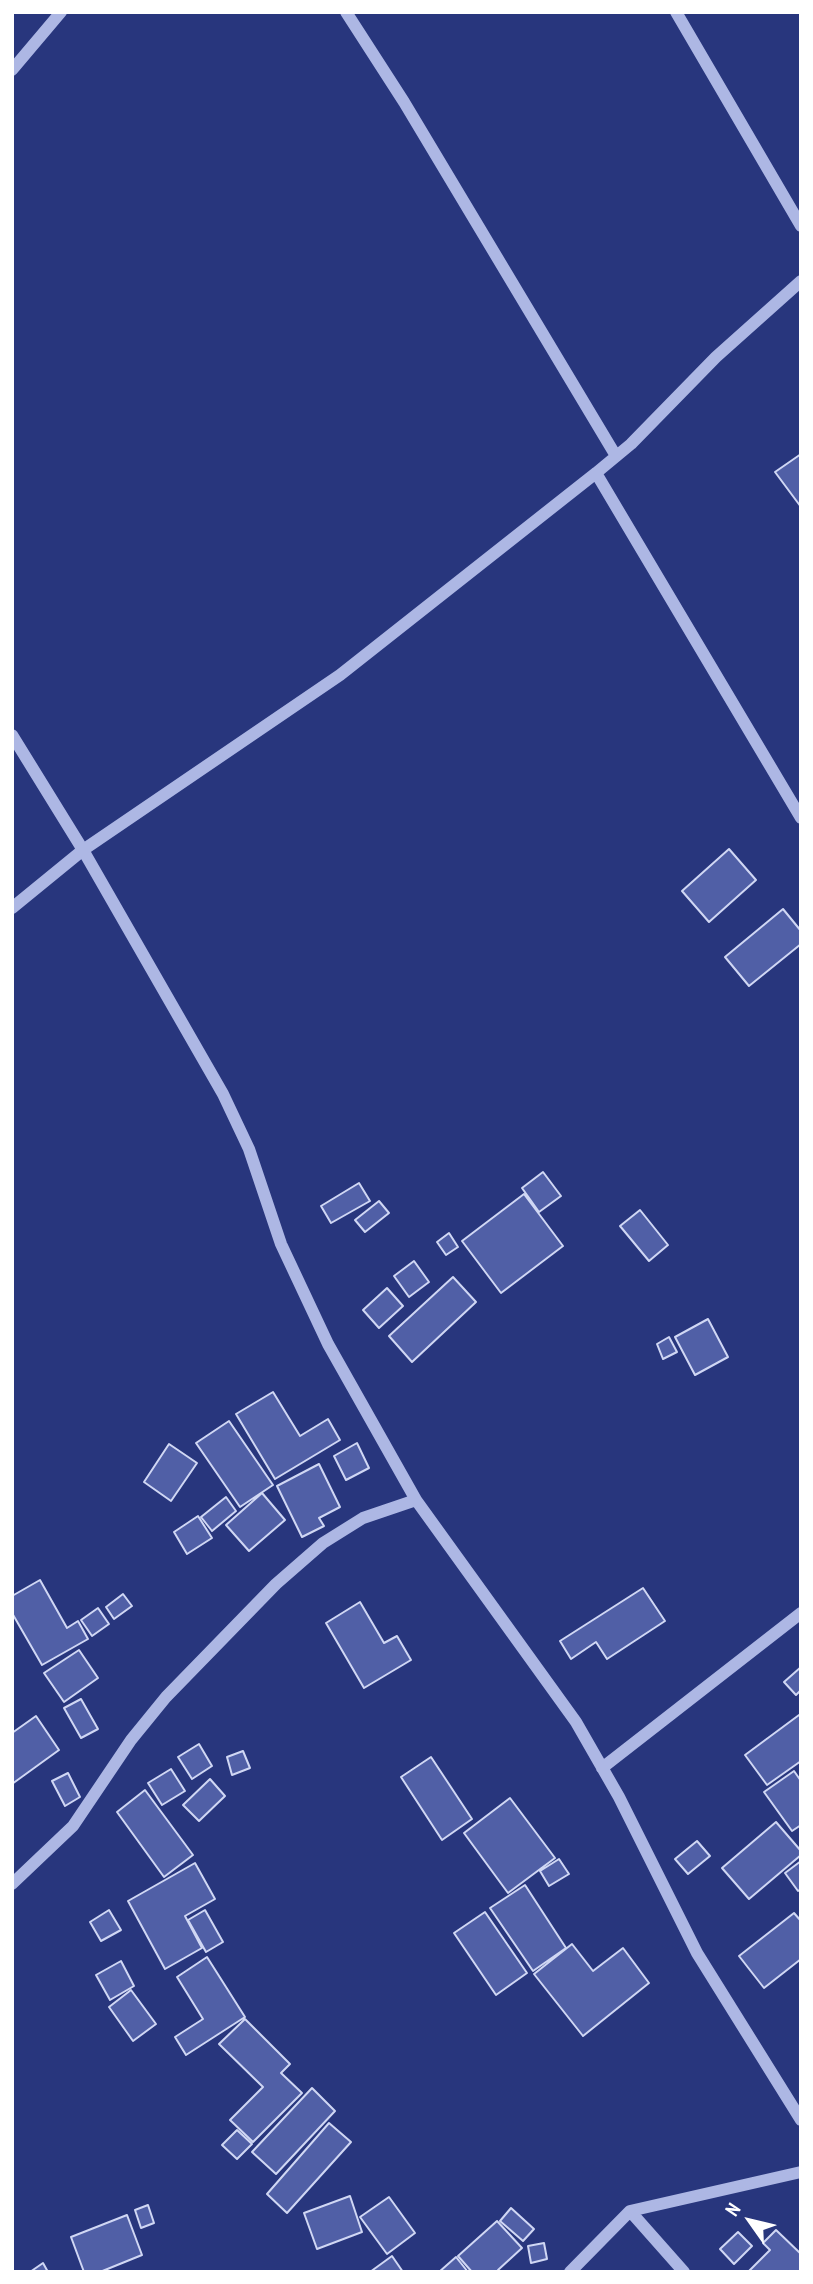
<!DOCTYPE html>
<style>
body{margin:0}
#map{position:relative;width:813px;height:2284px;overflow:hidden;background:#28367d;font-family:"PT Sans Narrow",sans-serif}
canvas{display:block}
.frame{position:absolute;inset:0;border:14px solid #fff;pointer-events:none}
.north{position:absolute;left:715px;top:2186px;width:70px;height:70px;-webkit-text-stroke:5px #28367d;paint-order:stroke;rotate:304deg;font-size:19px;font-weight:700;line-height:28px;text-align:center;color:#fff}
.north::after{content:'';display:block;margin:auto;width:24px;height:32px;background:#fff;clip-path:polygon(50% 0,100% 100%,50% 72%,0 100%)}
</style>
<div id="map">
<canvas width="813" height="2284"></canvas>
<div class="frame"></div>
<div class="north">N</div>
</div>
<script>
const c = document.querySelector('canvas').getContext('2d');
c.lineJoin = 'round';
function fill(path, color) {
  c.fillStyle = color;
  c.fill(path, 'evenodd');
}
function strokePath(path, color, width, dash) {
  c.strokeStyle = color;
  c.lineWidth = width;
  c.lineCap = dash ? 'butt' : 'round';
  c.setLineDash(dash || []);
  c.stroke(path);
}
const building = new Path2D(`
 M801,454V507L775,472Z
 M729,849L756,880L709,922L682,891Z
 M783,909L801,931V944L749,986L725,957Z
 M543,1172L561,1196L539,1212L522,1188Z
 M359,1183L370,1201L331,1223L321,1206Z
 M524,1194L563,1246L501,1293L462,1241Z
 M379,1201L389,1213L365,1232L355,1220Z
 M640,1210L668,1245L649,1261L620,1226Z
 M449,1233L458,1247L446,1255L437,1242Z
 M414,1261L429,1282L409,1297L394,1276Z
 M453,1277L476,1302L412,1362L389,1336Z
 M387,1288L403,1306L379,1328L363,1310Z
 M708,1319L728,1357L695,1375L675,1337Z
 M669,1337L677,1352L663,1359L657,1344Z
 M273,1392L300,1436L328,1419L340,1440L275,1479L236,1414Z
 M229,1421L273,1485L240,1507L196,1443Z
 M357,1443L369,1468L346,1480L334,1456Z
 M169,1444L197,1463L171,1501L144,1482Z
 M319,1464L340,1507L319,1518L324,1526L302,1537L277,1486Z
 M262,1493L285,1520L249,1551L226,1525Z
 M226,1497L236,1511L212,1531L201,1517Z
 M198,1516L212,1538L187,1554L174,1532Z
 M40,1580L67,1628L78,1621L88,1639L42,1665L12,1613V1596Z
 M643,1588L665,1621L607,1659L596,1642L571,1659L560,1641Z
 M123,1594L132,1606L114,1619L106,1607Z
 M360,1602L384,1643L397,1636L411,1660L364,1688L326,1623Z
 M98,1608L109,1624L92,1636L81,1620Z
 M79,1650L98,1678L64,1702L44,1673Z
 M801,1667V1690L796,1695L784,1682Z
 M81,1699L98,1729L81,1738L64,1708Z
 M799,1715L801,1717V1761L767,1785L745,1755Z
 M36,1716L59,1750L12,1784V1733Z
 M199,1744L212,1766L192,1779L178,1757Z
 M243,1751L250,1768L232,1775L227,1757Z
 M431,1757L472,1819L442,1840L401,1777Z
 M171,1769L185,1791L162,1805L148,1783Z
 M794,1771L801,1781V1825L792,1831L764,1792Z
 M68,1773L80,1797L65,1806L52,1781Z
 M210,1779L225,1796L199,1821L183,1805Z
 M145,1790L193,1855L164,1877L117,1812Z
 M510,1798L555,1858L508,1893L464,1833Z
 M776,1822L801,1851V1855L749,1899L722,1868Z
 M697,1841L710,1856L688,1874L675,1859Z
 M559,1859L569,1874L549,1886L540,1871Z
 M801,1861V1889L798,1891L785,1873Z
 M195,1863L215,1899L185,1916L202,1948L165,1969L128,1901Z
 M525,1885L566,1948L533,1971L490,1908Z
 M109,1910L121,1930L101,1941L90,1922Z
 M205,1910L223,1942L206,1952L188,1920Z
 M485,1912L527,1973L496,1995L454,1933Z
 M794,1913L801,1921V1959L764,1988L739,1956Z
 M572,1944L593,1971L623,1948L649,1983L583,2036L534,1974Z
 M207,1957L245,2017L186,2055L175,2037L203,2019L177,1977Z
 M121,1961L134,1986L110,2000L96,1975Z
 M131,1990L156,2024L133,2041L109,2007Z
 M245,2019L290,2064L281,2073L302,2093L253,2142L230,2120L263,2087L219,2044Z
 M312,2088L335,2111L276,2174L252,2152Z
 M329,2123L351,2142L287,2213L267,2194Z
 M237,2130L252,2144L237,2159L222,2145Z
 M350,2196L362,2232L317,2249L304,2213Z
 M389,2197L415,2233L387,2254L360,2217Z
 M148,2205L154,2223L141,2228L135,2210Z
 M511,2208L534,2229L523,2241L500,2221Z
 M127,2215L142,2255L100,2272H84L71,2237Z
 M497,2221L522,2248L498,2270L500,2272H472L458,2256Z
 M776,2230L801,2254V2272H748L770,2250L763,2243Z
 M738,2232L752,2246L734,2264L720,2249Z
 M544,2243L547,2259L531,2263L528,2246Z
 M392,2256L403,2272H370Z
 M456,2257L468,2272H439Z
 M43,2263L48,2272H30Z`);
const minor = new Path2D(`
 M346,12L404,102L616,456
 M676,12L801,226
 M12,70L61,12
 M596,473L801,818
 M12,735L83,850L223,1094L249,1149L281,1244L328,1344L416,1500L576,1722L619,1797L697,1953L801,2120
 M12,908L83,850L340,675L596,473L631,444L716,357L801,281
 M602,1768L801,1613
 M12,1884L73,1826L131,1740L166,1697L276,1584L323,1543L363,1518L416,1500
 M630,2211L684,2272
 M570,2272L630,2211L801,2172`);
fill(building, '#505fa6');
strokePath(building, '#d0d7f4', 2);
strokePath(minor, '#adb7e4', 12);
</script>
